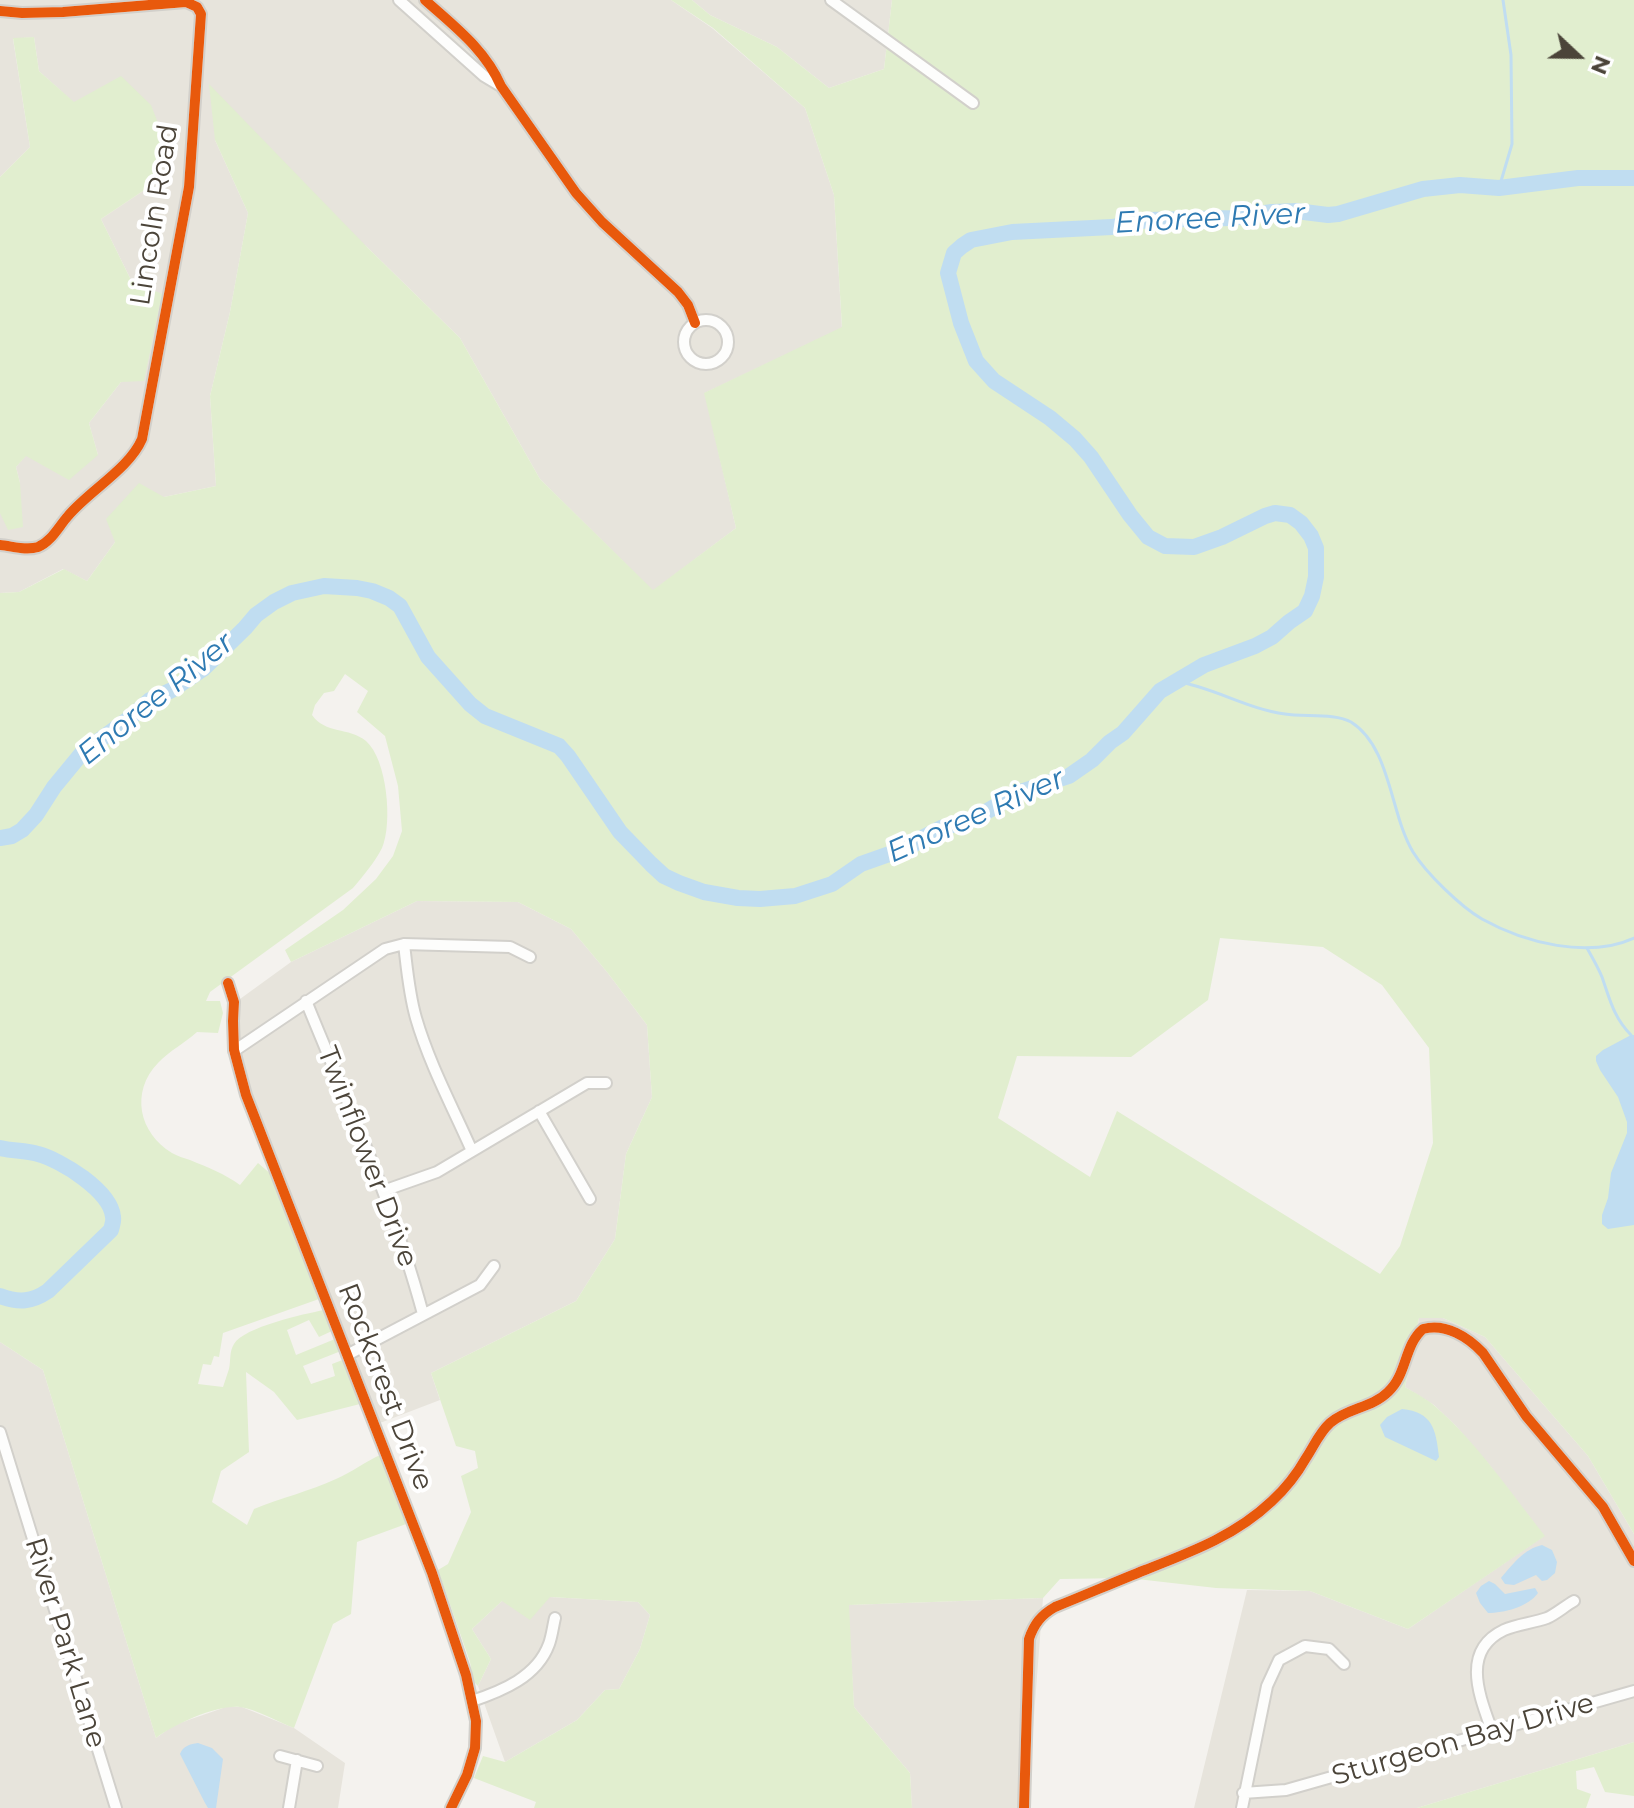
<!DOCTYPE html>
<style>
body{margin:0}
#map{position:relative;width:1634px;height:1808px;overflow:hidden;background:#f4f2ee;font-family:Montserrat,sans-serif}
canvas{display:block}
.north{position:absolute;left:1538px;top:16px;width:80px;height:80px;-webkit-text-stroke:6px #fff;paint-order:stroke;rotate:112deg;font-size:22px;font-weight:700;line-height:32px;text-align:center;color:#4b4439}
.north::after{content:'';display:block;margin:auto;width:28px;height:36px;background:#4b4439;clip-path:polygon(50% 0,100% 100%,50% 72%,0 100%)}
</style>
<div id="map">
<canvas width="1634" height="1808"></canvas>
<div class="north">N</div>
</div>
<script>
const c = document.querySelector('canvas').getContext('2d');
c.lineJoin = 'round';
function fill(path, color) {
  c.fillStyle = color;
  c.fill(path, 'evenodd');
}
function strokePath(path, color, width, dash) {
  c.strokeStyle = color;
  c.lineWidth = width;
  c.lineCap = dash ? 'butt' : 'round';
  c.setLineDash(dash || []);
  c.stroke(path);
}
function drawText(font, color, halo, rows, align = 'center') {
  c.font = font + ' Montserrat,sans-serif';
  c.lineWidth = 8;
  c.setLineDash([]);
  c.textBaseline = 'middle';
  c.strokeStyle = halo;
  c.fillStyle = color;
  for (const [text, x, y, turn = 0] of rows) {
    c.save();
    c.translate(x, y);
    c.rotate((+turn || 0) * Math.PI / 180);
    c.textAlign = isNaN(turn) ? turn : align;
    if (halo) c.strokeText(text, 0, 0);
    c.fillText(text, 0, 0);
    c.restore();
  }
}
const residential = new Path2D(`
 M0,0H671L712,28L805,108L834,195L842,328L705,393L736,528L653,591L540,479L460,338L367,247L215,140L248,213L230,312L210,396L216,486L164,497L115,542L87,581L63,569L19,592L0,593V513H2L20,483L16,467L26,455H98L89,423L121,382L131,280L101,219L152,185L74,103L39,71L34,37L13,39L30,147L0,177Z
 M692,0H892L884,69L829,88L777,47L710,15Z
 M417,901L518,902L571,929L607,972L647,1025L652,1097L626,1154L615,1239L576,1301L431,1373L440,1400L380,1423L249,1086L243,1063L239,1032V1011L240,999L291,962Z
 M1419,1318H1443L1485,1337L1588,1456L1634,1534V1742L1417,1808H1194L1247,1590L1310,1591L1408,1629L1544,1536L1491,1467L1456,1426L1434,1405L1405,1387Z
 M0,1342L43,1370L156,1738L174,1725L226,1707H242L294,1728L345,1763L338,1808H0Z
 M550,1597L638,1602L650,1615L640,1649L619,1689L605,1690L577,1720L505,1762L478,1686L491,1659L472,1629L502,1601Z
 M1043,1598L1027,1808H912L910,1773L854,1707L848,1605Z`);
const green = new Path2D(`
 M671,0H692L710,15L777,47L829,88L884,69L892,0H1634V1534L1588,1456L1485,1337L1443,1318H1419L1405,1387C1415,1393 1427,1399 1436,1407C1477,1443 1511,1493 1545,1536L1408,1629L1310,1591L1216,1588L1128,1578L1060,1579L1043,1598L849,1605L854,1707L910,1773L912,1808H534L536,1802L474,1778L483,1756L505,1762L577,1720L605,1690L619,1689L640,1649L650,1615L638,1602L550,1597L530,1620L502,1601L472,1629L491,1659L478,1686L473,1681L470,1662L438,1570L448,1564L471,1512L461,1476L478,1468L475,1451L456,1446L431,1373L576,1301L615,1239L626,1154L652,1097L647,1025L607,972L571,929L518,902L417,901L291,962L285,950L343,910L376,879L393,856L402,831L398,786L385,736L357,712L368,691L345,674L334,691L324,693L315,705L312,715C325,734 349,727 366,741C387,759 393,823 382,848C375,862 363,876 353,888L210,992L206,1001H220L223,1013L218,1033L197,1032C185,1043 169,1051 158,1063C130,1092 139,1133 172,1153C177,1156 184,1158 190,1160C207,1167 225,1174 240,1185L258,1163L272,1175L319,1299L223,1333L219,1357L214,1356L211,1365L203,1364L198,1384L223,1387C225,1381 227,1375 229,1369C231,1360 229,1352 234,1344C244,1327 304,1314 324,1310L332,1331L319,1337L309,1320L287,1330L296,1355L335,1339L341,1351L303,1366L311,1384L335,1376L332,1364L345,1359L360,1404L297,1420L274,1392L246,1372L249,1452L221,1471L212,1502L247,1525L254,1509C281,1498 310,1491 336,1479C352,1472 365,1462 380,1455L406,1524L357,1542L351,1614L333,1624L294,1728C278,1722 256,1709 240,1707C216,1705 175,1724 156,1738L43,1370L0,1342V593L19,592L64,569L87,581L115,542L106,519L139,483L164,497L216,486L210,396L230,312L248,213L215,140L209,84L367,247L460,338L540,479L653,590L736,528L704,393L842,327L834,195L805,108L713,28ZM1220,938L1323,947L1382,985L1429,1048L1433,1143L1400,1246L1380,1274L1117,1111L1090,1177L998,1118L1017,1056L1131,1057L1208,1000Z
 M34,37L39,71L74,102L121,76L151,105L167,146L152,185L101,219L131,280L162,294L144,381L121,382L89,423L98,455L69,480L26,456L16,467L20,483L23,527L8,530L0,513V177L30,147L13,38Z
 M1634,1742V1796L1605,1792L1594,1767L1576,1771L1577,1789L1591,1794L1586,1808H1417Z`);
const water = new Path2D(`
 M1631,1035H1634V1225L1608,1229L1602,1224V1215L1608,1198L1611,1173L1627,1133V1122L1618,1097L1600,1070L1596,1061V1056L1603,1050Z
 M1402,1409C1433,1412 1436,1430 1439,1457L1436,1461L1385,1437L1380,1425L1387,1417Z
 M1542,1545L1552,1550L1557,1562L1555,1573L1547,1580L1542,1581L1536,1575L1514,1585L1505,1584L1501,1578C1513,1564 1524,1549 1542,1545Z
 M1489,1581L1495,1584L1505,1594L1535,1588L1538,1593C1528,1607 1504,1613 1488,1613L1480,1603L1476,1593L1481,1586Z
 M198,1743L212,1748L223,1759L216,1808H208L205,1803L180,1754C183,1746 190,1744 198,1743Z`);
const stream = new Path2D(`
 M1499,188L1512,144L1511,55L1503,0
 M1175,681C1213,687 1247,709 1285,714C1304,717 1336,713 1351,722C1391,747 1390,814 1413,852C1426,873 1461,907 1482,919C1525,943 1588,959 1634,938
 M1587,948C1592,957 1598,967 1602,977C1610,1000 1614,1018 1631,1035`);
const river = new Path2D(`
 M0,838L12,836L22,830L36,815L54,787L82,753L130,718L150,700L172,690L203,669L245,628L256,615L274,602L292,593L324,586L357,588L372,591L389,598L400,606L428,657L470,704L485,716L559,746L568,756L620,832L651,864L664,876L679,883L704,892L738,898L760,899L795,896L832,884L861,864L912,846L920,839L941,828L972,820L1020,792L1069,776L1092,760L1110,742L1123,733L1160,691L1204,665L1255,646L1272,637L1289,622L1305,611L1312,596L1316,577V548L1311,536L1301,523L1290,515L1275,513L1265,516L1222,537L1194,547L1165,546L1148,537L1130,515L1091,457L1075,439L1050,418L994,381L976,361L961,323L948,273L954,253L962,246L971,240L1012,232L1112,227L1148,220L1232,218L1272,212L1296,211L1328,215L1338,214L1423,189L1460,185L1499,188L1578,178H1634
 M0,1148C12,1151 26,1150 38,1154C61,1160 111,1191 113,1217C114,1221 112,1225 111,1230L48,1291C32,1302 19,1303 0,1296`);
const minor = new Path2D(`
 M399,0L484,76L499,85
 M425,0C454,26 485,49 501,86L576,193L602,222L678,292L688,305L695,323
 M831,0L973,103
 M0,11L22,13L63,12L186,2L197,7L201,14L189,187L142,439C129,469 90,490 68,516C59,526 51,542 38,547C26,551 12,546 0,545
 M684 342a22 22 0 1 1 44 0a22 22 0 1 1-44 0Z
 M404,944C407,969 409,994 416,1018C429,1063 453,1108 472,1151
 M228,983L234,1002L233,1021L234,1050L246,1095L432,1573L466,1675L476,1721L475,1748L467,1775L451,1808
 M306,1001C348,1104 394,1206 423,1314
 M234,1051L385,949L404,944L510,947L530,957
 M539,1111L590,1199
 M383,1191L437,1172L587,1083H606
 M347,1355L480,1285L494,1266
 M0,1432L116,1808
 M472,1701C502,1691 537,1677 549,1644C552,1636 553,1626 555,1618
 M1492,1731C1480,1697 1460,1651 1504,1630C1517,1624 1533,1623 1547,1618C1556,1614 1565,1606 1574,1601
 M280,1756L317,1766
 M1243,1793L1286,1790L1634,1691
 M289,1808L297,1760
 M1024,1808L1029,1639C1034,1624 1041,1615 1055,1607C1085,1595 1115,1582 1145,1570C1191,1552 1235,1536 1272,1501C1285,1489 1297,1474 1306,1458C1314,1446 1319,1433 1330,1423C1347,1408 1372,1408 1388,1392C1407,1375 1404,1345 1423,1329C1446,1323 1468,1337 1483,1353L1526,1416L1603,1507L1634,1561
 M1242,1808L1267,1686L1279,1660L1305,1646L1329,1649L1344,1664`);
const cycleway = new Path2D(`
 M425,0C454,26 485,49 501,86L576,193L602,222L678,292L688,305L695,323
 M0,11L22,13L63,12L186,2L197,7L201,14L189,187L142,439C129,469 90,490 68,516C59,526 51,542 38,547C26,551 12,546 0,545
 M228,983L234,1002L233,1021L234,1050L246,1095L432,1573L466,1675L476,1721L475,1748L467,1775L451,1808
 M1024,1808L1029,1639C1034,1624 1041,1615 1055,1607C1085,1595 1115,1582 1145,1570C1191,1552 1235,1536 1272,1501C1285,1489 1297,1474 1306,1458C1314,1446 1319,1433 1330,1423C1347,1408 1372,1408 1388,1392C1407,1375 1404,1345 1423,1329C1446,1323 1468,1337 1483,1353L1526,1416L1603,1507L1634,1561`);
const streetNames = [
 ["Lincoln Road",155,215,-81],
 ["Twinflower Drive",367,1157,69],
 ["Rockcrest Drive",385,1387,69],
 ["River Park Lane",65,1643,73],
 ["Sturgeon Bay Drive",1463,1740,-16]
];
const waterNames = [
 ["Enoree River",1210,219,-3],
 ["Enoree River",156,699,-39],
 ["Enoree River",976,816,-24]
];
fill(residential, '#e7e4dc');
fill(green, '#e1eecf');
fill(water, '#c0ddf1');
strokePath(stream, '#c0ddf1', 3);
strokePath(river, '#c0ddf1', 16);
strokePath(minor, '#d2d0cb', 14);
strokePath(minor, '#fdfdfc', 10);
strokePath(cycleway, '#e8590c', 10);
drawText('28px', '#4b4439', '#fff', streetNames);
drawText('italic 30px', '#2e7ab2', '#fff', waterNames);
</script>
